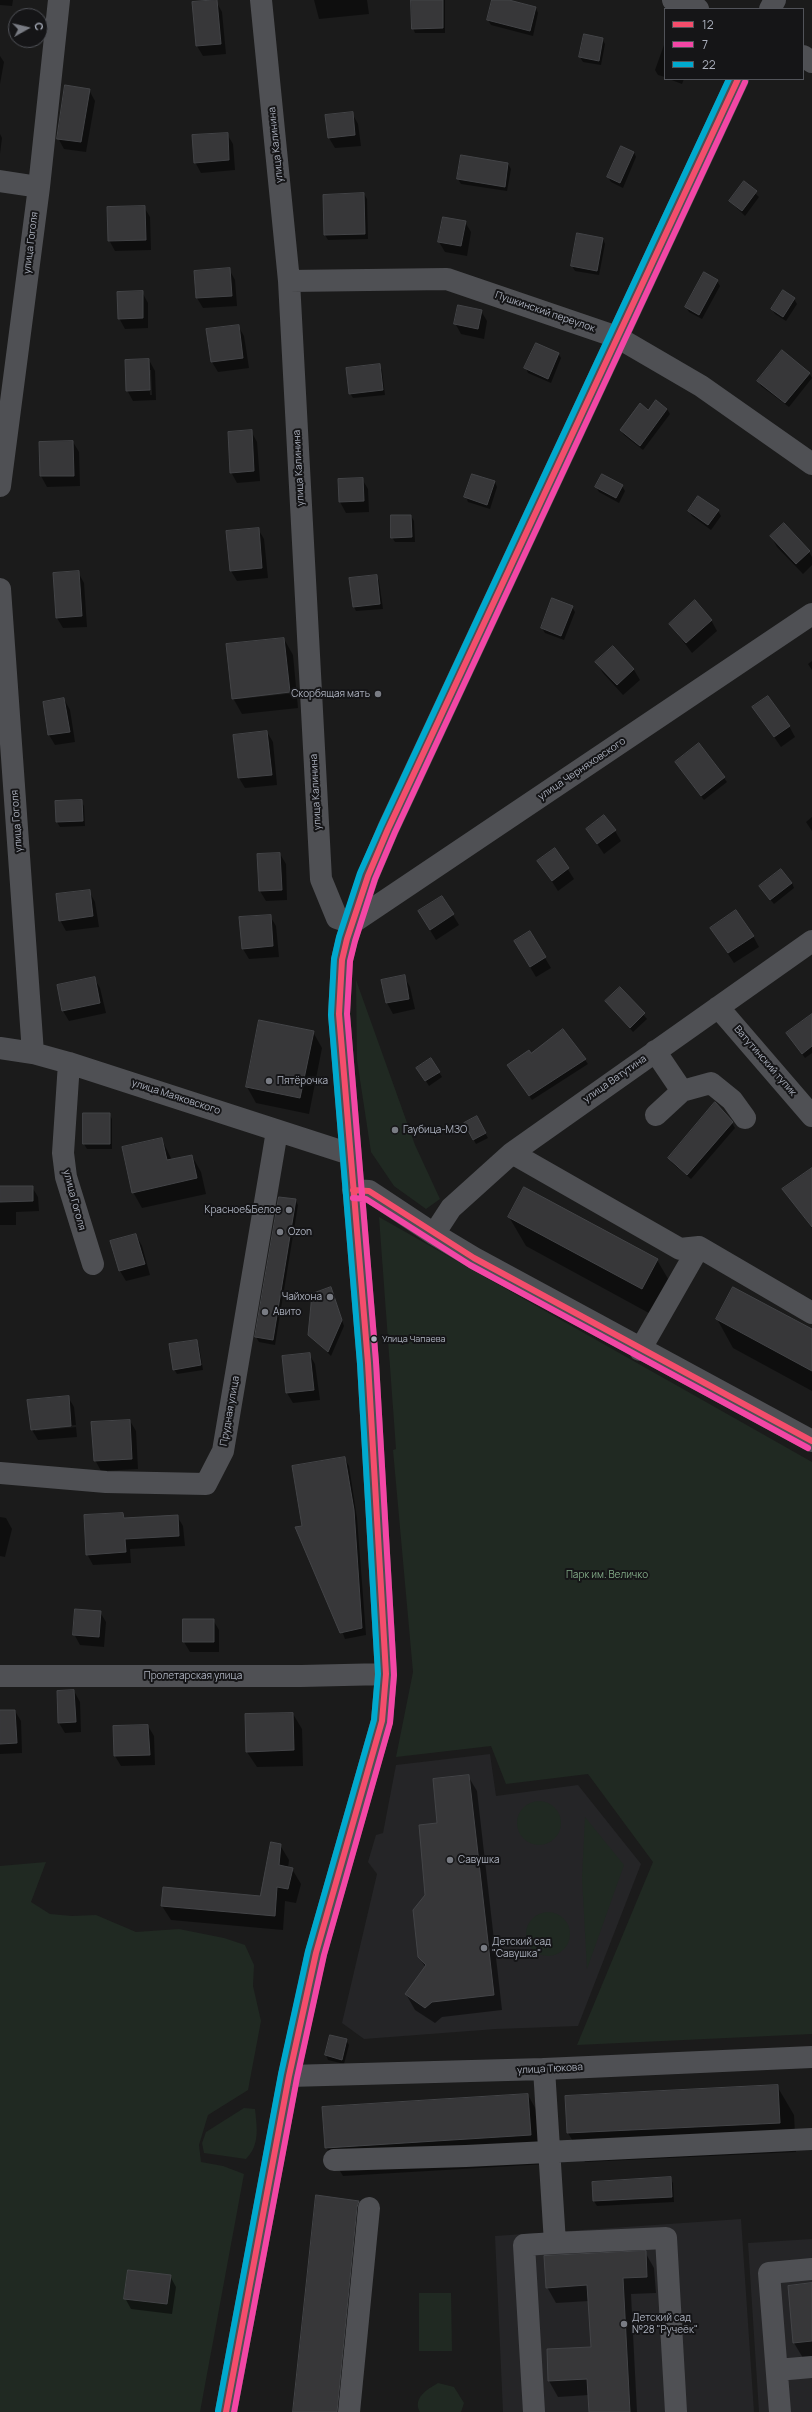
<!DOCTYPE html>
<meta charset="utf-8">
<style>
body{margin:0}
#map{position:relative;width:812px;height:2412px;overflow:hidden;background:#1b1b1b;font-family:Manrope,sans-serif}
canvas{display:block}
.legend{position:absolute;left:664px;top:8px;width:140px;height:72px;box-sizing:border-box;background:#151517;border:1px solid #515359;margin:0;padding:5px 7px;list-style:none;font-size:12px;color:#abb0bd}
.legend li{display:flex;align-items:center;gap:8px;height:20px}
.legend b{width:20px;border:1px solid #515359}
.north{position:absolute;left:8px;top:8px;width:40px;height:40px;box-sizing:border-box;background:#151517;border:1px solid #515359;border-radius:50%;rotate:82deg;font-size:11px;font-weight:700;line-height:16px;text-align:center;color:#abb0bd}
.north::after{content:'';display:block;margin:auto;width:14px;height:18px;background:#797c84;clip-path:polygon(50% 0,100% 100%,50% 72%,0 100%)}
</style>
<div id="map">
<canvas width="812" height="2412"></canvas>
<ul class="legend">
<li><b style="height:5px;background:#f44d6c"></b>12</li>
<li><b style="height:5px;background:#f346a5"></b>7</li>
<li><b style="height:5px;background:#00a9ce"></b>22</li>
</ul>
<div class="north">С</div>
</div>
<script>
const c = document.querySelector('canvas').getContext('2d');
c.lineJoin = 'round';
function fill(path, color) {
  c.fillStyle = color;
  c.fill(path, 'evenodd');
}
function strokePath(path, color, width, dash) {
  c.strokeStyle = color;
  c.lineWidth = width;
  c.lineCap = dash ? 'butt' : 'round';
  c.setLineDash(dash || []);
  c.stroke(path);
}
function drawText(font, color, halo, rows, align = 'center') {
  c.font = font + ' Manrope,sans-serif';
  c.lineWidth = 4;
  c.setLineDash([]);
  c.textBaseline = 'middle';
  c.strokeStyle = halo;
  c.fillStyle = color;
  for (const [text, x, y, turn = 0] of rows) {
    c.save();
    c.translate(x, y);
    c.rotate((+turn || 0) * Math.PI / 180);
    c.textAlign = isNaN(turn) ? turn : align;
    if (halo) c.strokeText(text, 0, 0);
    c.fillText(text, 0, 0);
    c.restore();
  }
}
const built = new Path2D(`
 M490,1754L496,1796L578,1785L641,1864L578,2026L496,2029L364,2039L342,2023L377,1874L368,1862L376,1835L383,1833L396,1765Z
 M741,2219L754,2412H503L495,2236Z
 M812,2239V2412H759L748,2243Z`);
const green = new Path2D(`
 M356,980L415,1145L440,1199L426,1209L394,1186L371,1152L357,1060Z
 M379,1217L812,1462V2034L577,2045L653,1862L588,1774L506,1784L491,1746L396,1757L413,1672L393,1450L396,1449Z
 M517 1823a22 22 0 1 1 44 0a22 22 0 1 1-44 0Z
 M585,1817L624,1865L587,1969L582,1878Z
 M46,1862L31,1902L50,1914L72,1916L96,1915L136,1932L179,1929L224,1938L245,1945L254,1965L253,1986L261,2021L248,2090L208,2115L199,2145L201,2162L223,2166L244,2174L200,2412H0V1866Z
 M526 1934a22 22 0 1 1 44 0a22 22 0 1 1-44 0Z
 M244,2108L255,2109C257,2128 260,2145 246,2159L204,2153L202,2143L206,2132Z
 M419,2293H451L452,2351H419Z
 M438,2383L454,2387L464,2403L461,2412H420C412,2398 428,2389 438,2383Z`);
const shadow = new Path2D(`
 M0,0H13L12,6L0,5Z
 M314,0H367L369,14L319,19Z
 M412,0H445V33H415L413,28Z
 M493,0H505L536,8L538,13L533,36L491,25L488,20Z
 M216,1L222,12L226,54L203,56L197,46Z
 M602,39L605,44L601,65L583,62L580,57Z
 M664,45H665V77L658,75L655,70Z
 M0,56L4,62L0,84Z
 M669,79H684L682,84Z
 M89,90L95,101L86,152L64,149L58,138Z
 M352,113L358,124L361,146L335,148L329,138L326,116Z
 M0,134L2,138L0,154Z
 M227,134L233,144L235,170L201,173L195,162Z
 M634,152L636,157L623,188L611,182L608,177Z
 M508,164L511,169L507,191L461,184L458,179Z
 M744,183L759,197L745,216L730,201Z
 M364,194L367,199L368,239L328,240L325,235Z
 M144,207L150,217L151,250L115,251L109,240Z
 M465,222L471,232L467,256L445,252L439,242Z
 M603,239L605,244L599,275L575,271L572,266Z
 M229,269L235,280L237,306L203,308L197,298Z
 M717,281L720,286L702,319L689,312L686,307Z
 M142,292L148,303V328L125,329L119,318Z
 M794,299L797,304L786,321L775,314L772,309Z
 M481,311L487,321L484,339L461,334L455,323Z
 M238,326L244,336L249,368L218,372L212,362L208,330Z
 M558,353L561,358L551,383L528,373L526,368Z
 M149,360L155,371L156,400L133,401L127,390ZM149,370H151L152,395H150Z
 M379,365L382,370L385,395L353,398L350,393Z
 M809,373L812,378L789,407L761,386L758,381Z
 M667,409L670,414L643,450L624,435L621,431L649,411Z
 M251,431L257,442L260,481L237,483L231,472Z
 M73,442L79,452L80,486L47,487L41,476L40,443Z
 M362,479L368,489L369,512L346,513L340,502L339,480Z
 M495,482L497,487L490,509L468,502L466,497Z
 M622,486L625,491L619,503L599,492L596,487Z
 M699,497L718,511L721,516L711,530L692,516L689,511Z
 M411,516L414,521L415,542H395L392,537Z
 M258,529L264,539L268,578L237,581L231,571Z
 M771,536L809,552L812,557V565L803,574L777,547Z
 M78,572L84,583L87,627L63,628L57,618L54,574Z
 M377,576L379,581L383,609L356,611L354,607Z
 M572,607L575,612L564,640L545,633L542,628Z
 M711,620L717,631L692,653L670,624Z
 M284,639L293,655L298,708L242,714L233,698ZM295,691V693L239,699V697Z
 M613,648L634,670L640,680L623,695L603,673L597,663Z
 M812,661V670L808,664Z
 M64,699L70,710L75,742L55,745L49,735Z
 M754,708L789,726L795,737L781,747Z
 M267,732L273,742L277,785L245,788L239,778L234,735Z
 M699,745L727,782L704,800L676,763Z
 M81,801L84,806L85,826L60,827L57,822V802Z
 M812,817V831L806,822Z
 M587,829L615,831L621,841L604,854Z
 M555,849L574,879L558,891L539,861Z
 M280,854L286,864L287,900L266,901L260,891Z
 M792,883L794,888L774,904L763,891Z
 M89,891L95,902L99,927L66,931L60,920Z
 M442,897L459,925L436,940L425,922Z
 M270,916L276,926L279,957L249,959L243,949Z
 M711,928L753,936L759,947L734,963Z
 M530,933L551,968L536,977L521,952Z
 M404,976L410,987L415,1009L393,1014L387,1003L382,981Z
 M94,978L100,988L106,1013L69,1021L63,1011Z
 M620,988L647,1019L633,1032L606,1001Z
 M812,1015V1053L805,1058L791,1038Z
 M313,1032L322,1048L309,1114L256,1103L247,1087Z
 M531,1055L585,1060L588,1064L532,1100L511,1070Z
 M431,1060L442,1077L429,1086L418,1068Z
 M109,1114L112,1119V1149H87L84,1144Z
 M476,1117L488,1138L476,1144L465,1124Z
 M732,1123L735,1128L691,1179L672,1163L669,1158Z
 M162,1140L172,1160L192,1156L201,1172L206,1194L142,1208L133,1192Z
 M812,1169V1228L783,1189Z
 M0,1187H32L38,1197L39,1211L16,1212V1225H0Z
 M295,1200L298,1205L275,1345L259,1342L256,1337Z
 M509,1217L657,1260L674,1289L658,1318L526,1246Z
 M136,1235L142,1246L150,1275L126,1281L120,1271L112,1242Z
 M733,1288L812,1331V1391L733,1348L717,1319Z
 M331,1289L344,1326L331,1356L309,1334Z
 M196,1341L199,1346L203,1370L177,1374L174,1369Z
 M309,1354L315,1364L320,1400L293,1403L287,1393Z
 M68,1397L74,1407L76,1425L35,1429V1431L76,1427L77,1437L38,1440L32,1430Z
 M130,1421L136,1431L138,1469L101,1471L95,1460Z
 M345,1459L349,1466L357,1518L366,1635L345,1639L303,1527Z
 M123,1514L126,1519L177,1516L183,1526L185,1546L130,1549L131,1563L93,1565L87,1554Z
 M0,1517L6,1518L12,1529L5,1557L0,1556Z
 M100,1612L106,1622L104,1647L80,1645L74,1634Z
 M213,1620L219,1630V1652H190L184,1642Z
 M74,1691L80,1702L81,1732L65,1733L59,1723Z
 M0,1711H15L21,1721L22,1753L0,1754Z
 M293,1714L302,1729L303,1766L257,1767L247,1752Z
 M148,1726L154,1736L155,1765L121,1766L115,1756Z
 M468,1776L477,1791L502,2010L442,2017L435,2023L415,2010L406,1994L426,1968L419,1957L438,1823Z
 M280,1845L289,1860L288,1868L292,1869L301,1884L296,1903L285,1901L283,1930L171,1920L162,1906L261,1897Z
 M346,2040L349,2045L344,2064L328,2060L326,2055Z
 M777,2086L794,2115L796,2152L585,2162L568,2133Z
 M528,2095L544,2124L547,2164L343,2176L326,2147Z
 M670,2178L673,2183L674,2202L597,2206L594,2201L593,2183Z
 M317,2196L358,2201L375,2230L355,2412H294Z
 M645,2252L654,2268L656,2293L631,2294L637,2412H590L589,2395L558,2397L549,2381L548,2350L592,2348L589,2301L556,2303L547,2287Z
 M170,2276L176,2287L172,2314L131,2309L125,2298Z
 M812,2284V2363H806L794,2343Z`);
const building = new Path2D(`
 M217,0L221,44L196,46L192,2Z
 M411,0H443V28L412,29Z
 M492,0H509L536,7L530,31L487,20Z
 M584,34L603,38L599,61L579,57Z
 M65,85L90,89L81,142L57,139Z
 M353,112L355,135L328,138L325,115Z
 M228,133L229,160L194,163L192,135Z
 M621,146L634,152L620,183L607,177Z
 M461,155L508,163L505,187L457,179Z
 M744,181L757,191L742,211L729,201Z
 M364,193L365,234L324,235L323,195Z
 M145,206L146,240L108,241L107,207Z
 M443,217L466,221L461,246L438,242Z
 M577,233L603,238L597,271L571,266Z
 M230,268L232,296L196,298L194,271Z
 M704,272L718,280L699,315L685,307Z
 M783,290L795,298L783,317L771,309Z
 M143,291V318L118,319L117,292Z
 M458,305L482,310L478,329L454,324Z
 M239,325L243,358L211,362L206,329Z
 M536,343L559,353L548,379L524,368Z
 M782,350L810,373L785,403L757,381Z
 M149,359L150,390L126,391L125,360Z
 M380,364L383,390L349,394L346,368Z
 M656,400L667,409L640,446L620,430L640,403L648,410Z
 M252,430L254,471L230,473L228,432Z
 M73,441L74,476H40L39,442Z
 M472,474L495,481L487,505L464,497Z
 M602,474L623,485L616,498L595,487Z
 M363,478L364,501L339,502L338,479Z
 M698,496L719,510L708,525L688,511Z
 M391,515H411L412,537L391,538Z
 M784,523L810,551L796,564L770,536Z
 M259,528L262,568L230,571L226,531Z
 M79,571L82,616L56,618L53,573Z
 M377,575L380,604L353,607L349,578Z
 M552,598L573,606L561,636L541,628Z
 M695,600L712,620L686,643L669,624Z
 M284,638L290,692L232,699L226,644Z
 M613,646L634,669L617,685L595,662Z
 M768,696L790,726L774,737L752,707Z
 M64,698L70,732L48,735L43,702Z
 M267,731L272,775L238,778L233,735Z
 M699,743L725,777L701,796L675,762Z
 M82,800L83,821L56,822L55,801Z
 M604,815L616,830L597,844L586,829Z
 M555,848L569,868L552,881L537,861Z
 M280,853L282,890L259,891L257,854Z
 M781,869L792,883L770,900L759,886Z
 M90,890L93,916L59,921L56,894Z
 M442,896L454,914L430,930L418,911Z
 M736,910L754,936L728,953L710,928Z
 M271,915L273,946L242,949L239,917Z
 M530,931L546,957L530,967L514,941Z
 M405,975L409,999L386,1003L381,980Z
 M95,977L100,1003L62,1011L57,985Z
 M620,987L645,1013L630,1028L605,1001Z
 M812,1014V1046L802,1054L786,1033Z
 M259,1020L314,1031L300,1098L246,1087Z
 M563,1029L586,1059L529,1096L507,1065L529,1050L531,1053Z
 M431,1058L440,1072L425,1081L416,1068Z
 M715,1102L733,1122L687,1175L668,1158Z
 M83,1113H110V1144H83Z
 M477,1116L486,1133L473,1140L464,1123Z
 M162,1138L167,1160L192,1155L197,1178L132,1193L122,1147Z
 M812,1168V1227L782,1189Z
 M0,1186H33V1201L0,1202Z
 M524,1187L658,1259L642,1289L508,1217Z
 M279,1197L296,1199L273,1340L255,1337Z
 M136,1234L145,1264L119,1271L110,1241Z
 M331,1287L342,1320L328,1352L308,1335L312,1294Z
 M733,1287L812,1329V1371L716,1319Z
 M197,1340L201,1365L173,1370L169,1344Z
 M310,1353L314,1390L286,1393L282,1356Z
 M69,1396L71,1426L31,1430L27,1400Z
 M130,1420L132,1459L94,1461L91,1422Z
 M345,1457L354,1510L362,1628L340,1633L295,1527L302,1526L292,1466Z
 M123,1513L124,1518L178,1515L179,1536L125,1539L126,1552L86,1555L84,1515Z
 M75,1609L101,1611L99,1637L73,1635Z
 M183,1619H214V1642H183Z
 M74,1690L76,1722L58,1723L57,1691Z
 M0,1710H15L17,1743L0,1744Z
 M293,1713L294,1750L246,1752L245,1714Z
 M148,1725L150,1755L114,1756L113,1726Z
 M469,1775L494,1995L432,2002L425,2008L405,1994L426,1965L418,1957L413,1910L425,1895L419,1825L437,1823L433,1779Z
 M271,1842L281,1844L279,1865L293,1868L288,1889L277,1887L275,1916L161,1906L163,1887L260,1896Z
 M330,2035L347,2039L342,2060L325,2055Z
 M778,2085L780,2123L567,2133L565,2096Z
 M528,2094L531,2135L325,2148L322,2107Z
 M671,2177L672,2197L593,2201L592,2182Z
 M316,2195L359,2201L357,2207L337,2412H293Z
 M646,2251L647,2277L623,2278L630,2412H589L587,2379L548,2381L547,2349L591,2347L587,2285L546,2288L544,2256Z
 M128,2270L171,2275L167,2304L124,2299Z
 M812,2283V2341L793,2343L788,2286Z`);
const minor = new Path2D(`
 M261,0L289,281L321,879L337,918L352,923L812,614
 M673,0L698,9
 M770,9L775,0
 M803,56L812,62
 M0,181L39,187
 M289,281L447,279L617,337L701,386L812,464
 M0,486L39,187L59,0
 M0,589L33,1053
 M718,1007L812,1116
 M0,1048L33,1053L69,1063L350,1154
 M655,1051L682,1091L711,1083L732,1100L745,1118
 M69,1063L63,1153L66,1177L93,1264
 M656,1115L682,1091
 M512,1153L680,1249L699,1247L812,1313
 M353,1190L369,1191L434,1234L474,1258L812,1441
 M434,1234L451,1208L512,1153L812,941
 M640,1350L699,1247
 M0,1473L106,1482L206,1484L223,1451L277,1131
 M0,1676H301L386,1674
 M289,2076L544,2069L812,2057
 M334,2160L466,2156L812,2139
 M555,2243L666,2238L676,2412
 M777,2370L812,2367
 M226,2412L289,2076L316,1953L382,1721L386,1674L368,1363L339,1014L342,960L347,939L368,876L388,829L738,79
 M349,2412L369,2208
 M534,2412L524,2245L555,2243L544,2069
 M780,2412L769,2273L812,2269`);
const bus1 = new Path2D(`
 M353,1190L369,1191L474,1258L812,1441
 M226,2412L289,2076L316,1953L382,1721L386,1674L368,1363L339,1014L342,960L347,939L368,876L388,829L738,79`);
const bus2 = new Path2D(`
 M353,1198L366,1199L470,1265L808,1448
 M234,2412L297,2078L324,1955L390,1723L394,1675L376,1362L347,1014L350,961L355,941L375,879L395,832L745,82`);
const bus3 = new Path2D(`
 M218,2411L281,2074L308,1951L374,1720L378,1674L360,1364L331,1015L334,959L339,937L360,873L381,826L729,79`);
const markers = [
 [378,694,4,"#797c84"],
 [269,1081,4,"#797c84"],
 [395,1130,4,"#797c84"],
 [289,1210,4,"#797c84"],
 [280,1232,4,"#797c84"],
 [330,1297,4,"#797c84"],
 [265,1312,4,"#797c84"],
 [374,1339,3.5,"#abb0bd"],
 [450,1860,4,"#797c84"],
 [484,1948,4,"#797c84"],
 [624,2324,4,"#797c84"]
];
const busNames = [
 ["Улица Чапаева",382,1339]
];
const streetNames = [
 ["улица Калинина",276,145,-96],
 ["улица Гоголя",31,243,-83],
 ["Пушкинский переулок",545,312,19],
 ["улица Калинина",299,468,-93],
 ["улица Черняховского",582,769,-34],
 ["улица Калинина",316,792,-93],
 ["улица Гоголя",17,821,-94],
 ["Ватутинский тупик",765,1061,49],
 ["улица Ватутина",615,1079,-35],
 ["улица Маяковского",176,1097,18],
 ["улица Гоголя",74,1200,75],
 ["Прудная улица",230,1411,-80],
 ["Пролетарская улица",193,1676],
 ["улица Тюкова",550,2069,-3]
];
const poiNames = [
 ["Скорбящая мать",370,694,"right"],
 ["Пятёрочка",277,1081],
 ["Гаубица-МЗО",403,1130],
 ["Красное&Белое",281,1210,"right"],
 ["Ozon",288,1232],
 ["Чайхона",322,1297,"right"],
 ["Авито",273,1312],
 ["Савушка",458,1860],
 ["Детский сад",492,1942],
 ["\"Савушка\"",492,1954],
 ["Детский сад",632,2318],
 ["№28 \"Ручеёк\"",632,2330]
];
const parkNames = [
 ["Парк им. Величко",607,1575]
];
fill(built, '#252527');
fill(green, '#202922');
fill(shadow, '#0007');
fill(building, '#373739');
strokePath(building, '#434447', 1);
strokePath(minor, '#4f5054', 22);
strokePath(bus1, '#f44d6c', 6);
strokePath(bus2, '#f346a5', 6);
strokePath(bus3, '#00a9ce', 6);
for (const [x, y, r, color] of markers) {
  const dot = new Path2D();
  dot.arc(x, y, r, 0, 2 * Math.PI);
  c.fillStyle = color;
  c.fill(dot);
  strokePath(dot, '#151517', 1.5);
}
drawText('9px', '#abb0bd', '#151517', busNames, 'left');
drawText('10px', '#abb0bd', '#151517', streetNames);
drawText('10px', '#abb0bd', '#151517', poiNames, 'left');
drawText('10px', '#81a986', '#151517', parkNames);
</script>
